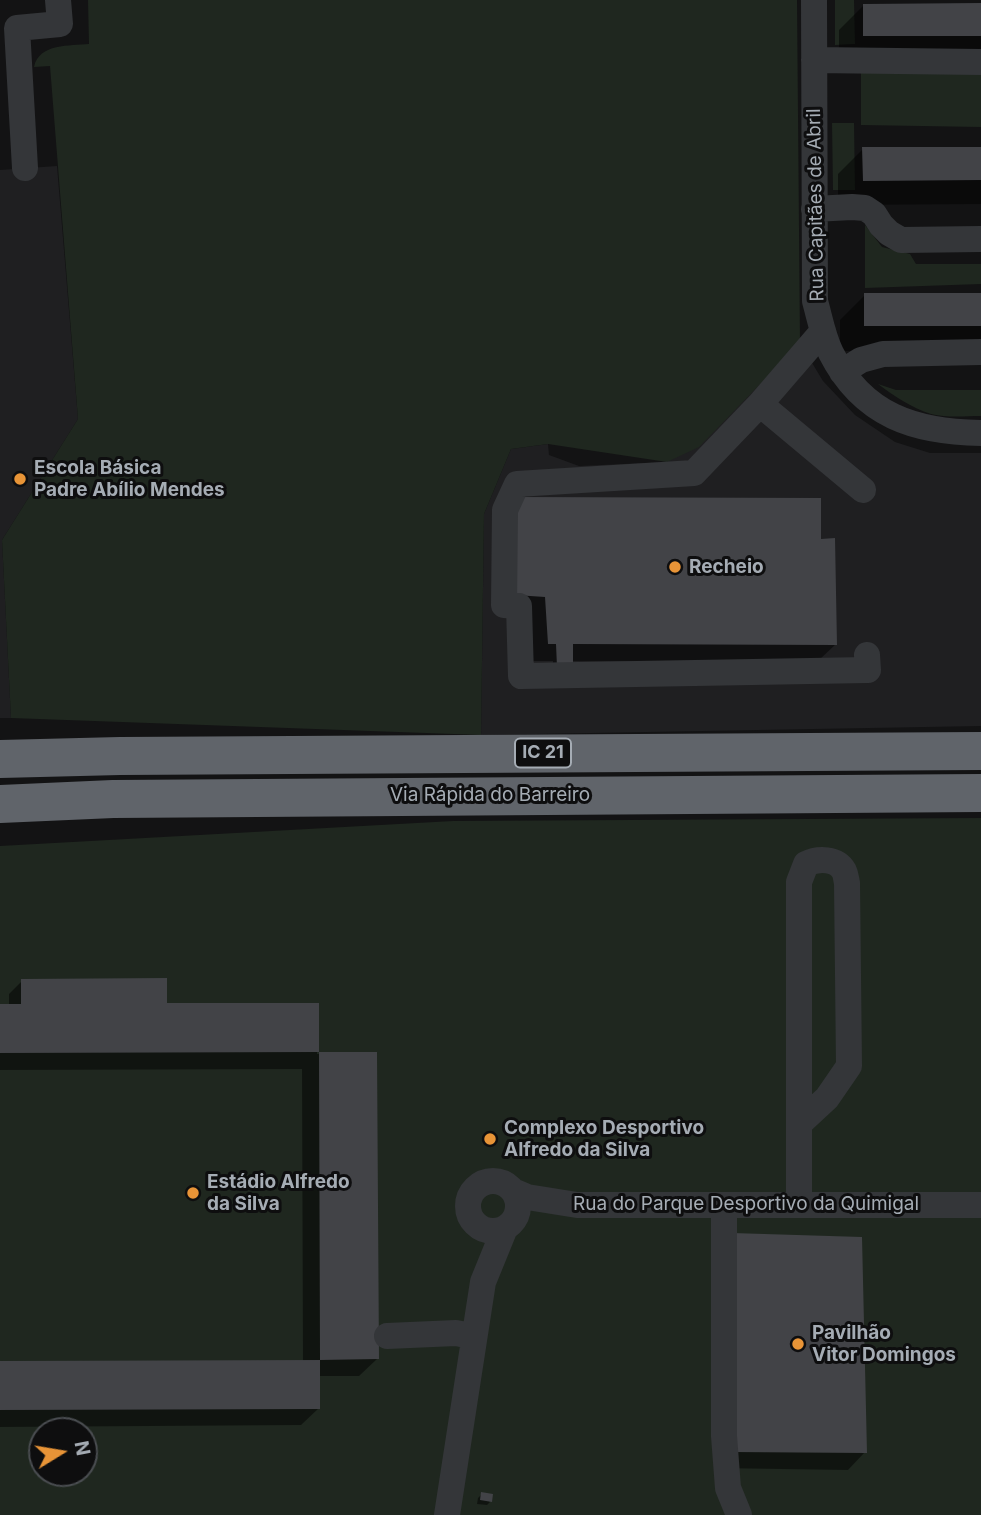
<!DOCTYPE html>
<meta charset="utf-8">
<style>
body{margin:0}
#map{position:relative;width:981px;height:1515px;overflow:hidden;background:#131314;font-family:Inter,sans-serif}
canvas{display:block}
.north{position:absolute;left:28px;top:1417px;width:70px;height:70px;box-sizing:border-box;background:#0e0e0f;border:2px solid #4a4d51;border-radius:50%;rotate:79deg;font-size:19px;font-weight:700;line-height:28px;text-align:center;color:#a5acb4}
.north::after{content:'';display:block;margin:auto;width:24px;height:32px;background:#e89437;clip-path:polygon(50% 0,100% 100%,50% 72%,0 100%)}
</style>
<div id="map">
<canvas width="981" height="1515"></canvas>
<div class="north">N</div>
</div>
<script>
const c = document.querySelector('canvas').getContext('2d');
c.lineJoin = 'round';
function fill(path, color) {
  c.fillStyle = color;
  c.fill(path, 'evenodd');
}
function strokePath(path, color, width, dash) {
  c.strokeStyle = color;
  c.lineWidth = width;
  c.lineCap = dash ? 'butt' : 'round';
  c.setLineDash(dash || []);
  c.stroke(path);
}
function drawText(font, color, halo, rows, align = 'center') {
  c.font = font + ' Inter,sans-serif';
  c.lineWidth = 6;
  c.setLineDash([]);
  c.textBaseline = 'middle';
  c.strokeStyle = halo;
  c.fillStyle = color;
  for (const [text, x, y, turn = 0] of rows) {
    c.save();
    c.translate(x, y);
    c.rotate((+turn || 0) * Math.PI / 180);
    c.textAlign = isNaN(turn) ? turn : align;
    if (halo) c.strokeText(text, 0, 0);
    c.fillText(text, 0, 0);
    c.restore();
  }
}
const built = new Path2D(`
 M57,166L78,419L2,540L11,718H0V170Z
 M800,343L823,381L855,415L895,442L930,453H981V726L481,735L484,514L511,449L548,444L549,455L579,466L667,462Z`);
const green = new Path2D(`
 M88,0H797L800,343L699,447L667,462L548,444L511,449L484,514L481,735L11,718L2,540L78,419L50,66L34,67C39,43 70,46 89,44Z
 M835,0H854L855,44L835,45Z
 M861,72L981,73V127L861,125Z
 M832,123H854L855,190H833Z
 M865,225L882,247L910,254L916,264H981V284L865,288Z
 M878,384L896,390H981V416C965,416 947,418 931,414C912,408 894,396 878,384Z
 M981,818V1515H0V846L453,821ZM42,1431H84V1473H42Z`);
const shadow = new Path2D(`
 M864,5H981V60H839V30Z
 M981,148V204L838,205V174L863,149Z
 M981,294V350L840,351V320L865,295Z
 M498,516L819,541L836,644L818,661H571L553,670V661H531Z
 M22,981L163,1005H317V1054H375L377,1359L359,1376H319V1408L301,1425L0,1427V1363L303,1362L302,1069L0,1070V1006H9V994Z
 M860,1239L865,1452L848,1470L715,1468Z
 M482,1494L490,1502L487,1505L477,1504L478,1498Z`);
const building = new Path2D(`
 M981,3V36H863V4Z
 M862,147H981V180L863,181Z
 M864,293H981V326H864Z
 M515,497L821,498V539L835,538L837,645L573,644V667H557L556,644H548L545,597L515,595Z
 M167,978V1003H319V1052L0,1053V1004H21V979Z
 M319,1052H377L379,1359L320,1360V1409L0,1410V1361L320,1360Z
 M732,1233L862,1237L867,1453L731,1452Z
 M481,1492L493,1494L492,1502L480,1500Z`);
const minor = new Path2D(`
 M814,0L815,301C820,319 823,337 831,353C863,416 915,432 981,433
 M814,60L981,62
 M25,168L17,28L60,24L58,0
 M814,209L852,207L865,208L874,214L881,225L889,233L901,240L981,239
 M823,331L760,404L694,473L517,484L505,510L504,605L519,606L521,676L868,670L867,655
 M842,372L861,360L883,354L981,352
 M760,404L863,490
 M799,1124L827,1098L849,1066L847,883C846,879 846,875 844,871C837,858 818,858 806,864L799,882V1205
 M468 1206a25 25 0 1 1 50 0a25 25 0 1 1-50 0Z
 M513,1191L527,1197L577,1205H981
 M724,1205V1436L728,1488L739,1515
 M387,1336L456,1333L466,1335L474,1340
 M447,1515L483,1282L505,1228`);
const highway = new Path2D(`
 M0,759L120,756L981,751
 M0,804L113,799L981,793`);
const markers = [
 [20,479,7,"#e89437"],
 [675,567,7,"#e89437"],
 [490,1139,7,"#e89437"],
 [193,1193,7,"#e89437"],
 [798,1344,7,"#e89437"]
];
const shields = [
 [543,753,56]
];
const shieldNames = [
 ["IC 21",543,753]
];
const streetNames = [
 ["Rua Capitães de Abril",816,205,-91],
 ["Via Rápida do Barreiro",490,795],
 ["Rua do Parque Desportivo da Quimigal",746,1204]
];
const poiNames = [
 ["Escola Básica",34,468],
 ["Padre Abílio Mendes",34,490],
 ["Recheio",689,567],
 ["Complexo Desportivo",504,1128],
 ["Alfredo da Silva",504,1150],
 ["Estádio Alfredo",207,1182],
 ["da Silva",207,1204],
 ["Pavilhão",812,1333],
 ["Vitor Domingos",812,1355]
];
fill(built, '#1f1f21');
fill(green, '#1f271f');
fill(shadow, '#0007');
fill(building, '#424347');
strokePath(minor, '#343639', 26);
strokePath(highway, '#60646a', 38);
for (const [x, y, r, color] of markers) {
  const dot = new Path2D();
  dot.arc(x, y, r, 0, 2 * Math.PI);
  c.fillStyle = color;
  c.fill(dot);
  strokePath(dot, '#0e0e0f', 2.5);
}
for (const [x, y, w] of shields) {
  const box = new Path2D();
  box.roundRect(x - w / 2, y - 14.5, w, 29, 5);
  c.fillStyle = '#0e0e0f';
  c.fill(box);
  strokePath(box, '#a5acb4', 2);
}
drawText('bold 18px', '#a5acb4', null, shieldNames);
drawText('19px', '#a5acb4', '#0e0e0f', streetNames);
drawText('bold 19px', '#a5acb4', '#0e0e0f', poiNames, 'left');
</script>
